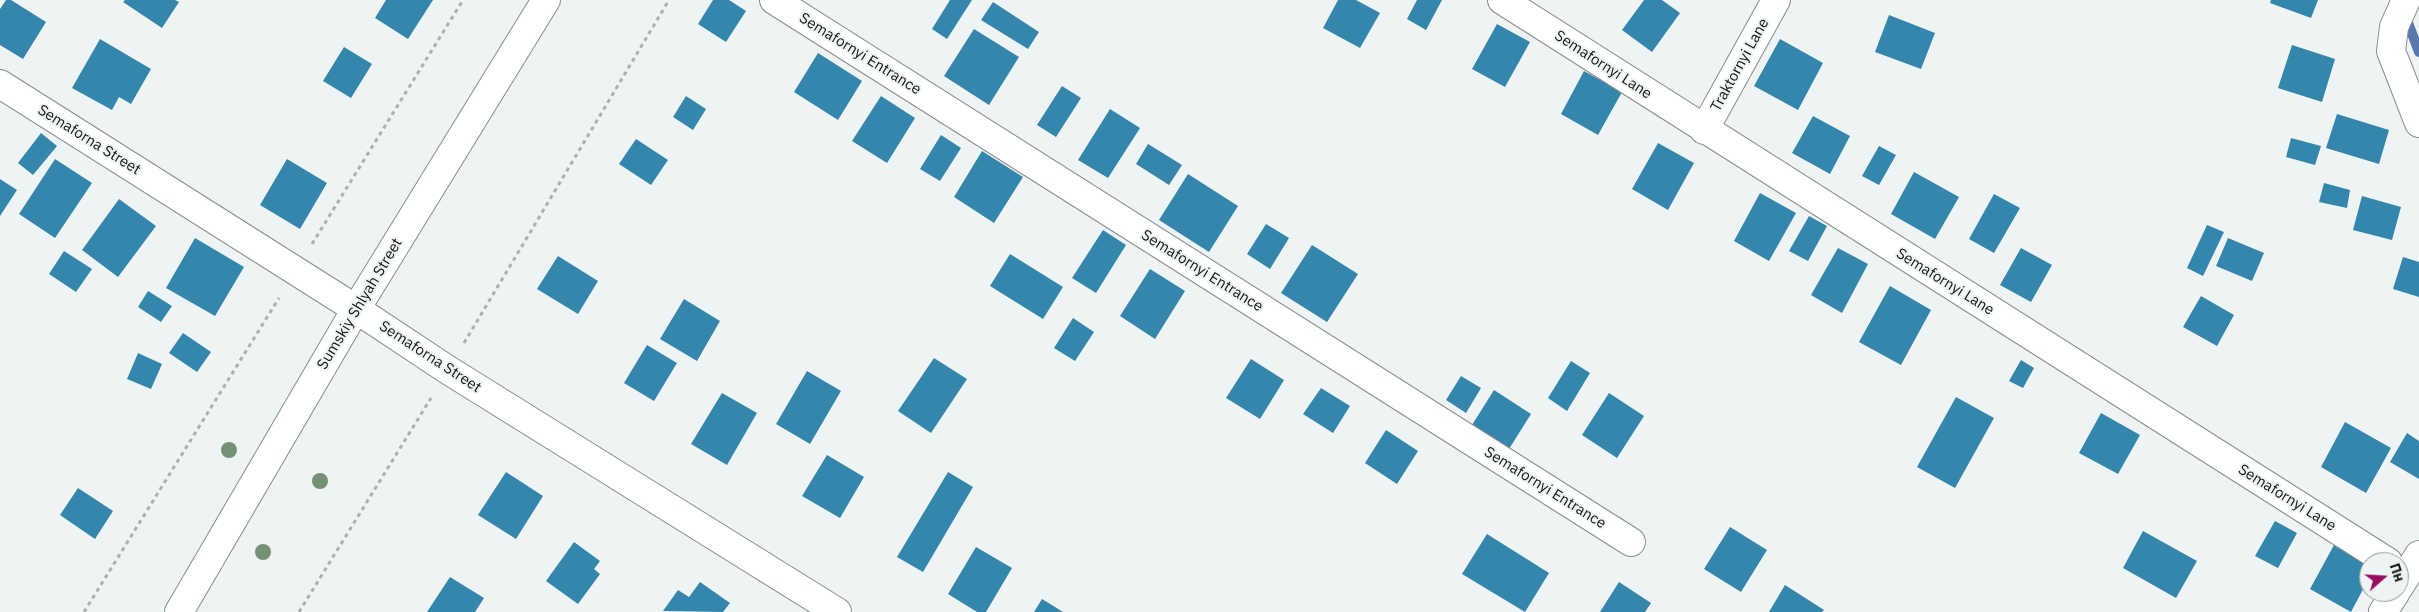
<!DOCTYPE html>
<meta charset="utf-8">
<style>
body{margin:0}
#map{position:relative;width:2419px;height:612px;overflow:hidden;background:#eef3f3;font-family:"IBM Plex Sans",sans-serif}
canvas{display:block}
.north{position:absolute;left:2359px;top:552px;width:50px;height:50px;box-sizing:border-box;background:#eef3f3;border:1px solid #979b9b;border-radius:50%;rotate:71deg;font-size:14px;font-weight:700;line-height:20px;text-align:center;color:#141616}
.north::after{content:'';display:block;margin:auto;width:18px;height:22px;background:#990e62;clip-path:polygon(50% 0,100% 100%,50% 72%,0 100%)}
</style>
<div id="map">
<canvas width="2419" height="612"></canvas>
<div class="north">Пн</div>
</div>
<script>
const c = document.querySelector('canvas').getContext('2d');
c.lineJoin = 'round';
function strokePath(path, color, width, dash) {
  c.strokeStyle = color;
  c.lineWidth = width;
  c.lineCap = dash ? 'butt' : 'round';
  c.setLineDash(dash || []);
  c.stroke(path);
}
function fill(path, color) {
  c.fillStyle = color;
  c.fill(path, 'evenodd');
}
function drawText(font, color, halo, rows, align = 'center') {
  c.font = font + ' "IBM Plex Sans",sans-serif';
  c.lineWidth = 4;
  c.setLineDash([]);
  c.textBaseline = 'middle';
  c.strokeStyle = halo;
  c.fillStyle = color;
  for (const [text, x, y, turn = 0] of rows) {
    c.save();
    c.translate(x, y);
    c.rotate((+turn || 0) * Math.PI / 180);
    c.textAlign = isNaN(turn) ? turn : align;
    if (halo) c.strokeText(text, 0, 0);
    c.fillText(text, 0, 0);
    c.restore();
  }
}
const stream = new Path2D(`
 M2405,15L2419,52`);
const building = new Path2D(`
 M6,0H11L46,22L23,59L0,45V9Z
 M125,0H175L179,2L162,28L123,2Z
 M386,0H433L408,39L375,18Z
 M713,0H729L746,11L726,42L698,24Z
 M950,0H972L947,39L932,29Z
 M1338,0H1356L1380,13L1360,48L1323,28Z
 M1417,0H1442L1426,30L1407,19Z
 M1644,0H1662L1680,13L1652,52L1622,30Z
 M2271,0H2318L2311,18L2270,3Z
 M993,2L1039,32L1028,49L981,20Z
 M1889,15L1935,33L1921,69L1875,52Z
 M1497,24L1530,42L1505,87L1472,69Z
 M974,29L1019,57L989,105L944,76Z
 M100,39L151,69L131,104L119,97L112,110L72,88Z
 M1780,39L1823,63L1798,110L1754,86Z
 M2292,45L2335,59L2322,102L2278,88Z
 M344,47L372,64L351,98L323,81Z
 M818,53L862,81L838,120L794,92Z
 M1584,71L1622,92L1598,135L1561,114Z
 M1062,86L1081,98L1056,137L1037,125Z
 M686,96L706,109L693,130L673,117Z
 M881,96L915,118L887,163L852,141Z
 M1110,109L1140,128L1108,178L1078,160Z
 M2337,114L2389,130L2379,164L2326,148Z
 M1813,116L1850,136L1830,174L1792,153Z
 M41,133L57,146L33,175L18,163Z
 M941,135L961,148L940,181L920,169Z
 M2291,138L2321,146L2315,165L2286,157Z
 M636,139L668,160L651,185L619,164Z
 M1658,143L1694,163L1668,210L1632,189Z
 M1148,144L1182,165L1169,185L1136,164Z
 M1879,146L1896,155L1879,185L1862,176Z
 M982,151L1023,177L994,223L954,197Z
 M55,159L92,183L55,238L19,214Z
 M287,159L327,183L300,229L260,205Z
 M1914,172L1959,197L1935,239L1891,214Z
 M1188,174L1238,206L1209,252L1159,220Z
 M0,179L17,190L0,216Z
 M2324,183L2350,190L2347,208L2319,202Z
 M1760,193L1796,213L1769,261L1734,241Z
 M1994,194L2020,208L1994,253L1969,239Z
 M2362,196L2401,207L2392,240L2353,230Z
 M119,199L156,226L118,277L82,250Z
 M1809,216L1827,226L1808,261L1789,251Z
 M1266,224L1289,238L1270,269L1247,254Z
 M2207,225L2224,232L2203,276L2187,268Z
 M1103,230L1126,245L1096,293L1072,278Z
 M195,238L244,267L215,316L166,288Z
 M2228,238L2264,253L2252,281L2216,266Z
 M1312,245L1358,274L1327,322L1281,293Z
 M1838,248L1868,264L1842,313L1811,295Z
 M2021,248L2052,265L2031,302L2000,285Z
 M64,251L92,269L76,292L49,274Z
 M1010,254L1063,287L1043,319L990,286Z
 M558,256L598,281L578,314L537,289Z
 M2403,257L2419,262V297L2393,289Z
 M1150,269L1185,291L1155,339L1120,316Z
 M1890,286L1931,310L1901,365L1859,342Z
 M148,291L172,306L161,322L138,307Z
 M2201,296L2234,315L2217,346L2183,327Z
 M684,299L720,321L697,361L660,339Z
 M1073,318L1094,332L1075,361L1054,348Z
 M183,333L211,352L197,372L169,353Z
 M647,345L677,363L654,401L624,383Z
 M138,353L162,364L151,389L127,379Z
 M934,358L967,379L931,433L898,411Z
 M1251,359L1284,380L1260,419L1226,398Z
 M2021,360L2034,368L2023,388L2009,381Z
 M1571,361L1590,373L1567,411L1548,398Z
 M807,371L841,391L810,444L776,424Z
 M1461,376L1481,388L1466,413L1446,400Z
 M1321,388L1350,406L1333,433L1303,414Z
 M1494,390L1531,414L1509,449L1472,425Z
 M722,393L757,413L727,465L691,444Z
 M1609,393L1644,416L1617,458L1582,435Z
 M1956,397L1994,418L1955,488L1917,467Z
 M2101,413L2140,435L2118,474L2079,453Z
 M2345,422L2391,448L2366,493L2321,467Z
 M1386,430L1418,451L1397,484L1365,463Z
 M2407,433L2419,441V479L2390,462Z
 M827,455L864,477L840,518L802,496Z
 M506,472L543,496L516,539L478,515Z
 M948,472L973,487L923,572L897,557Z
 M78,488L113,511L95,539L60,515Z
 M2275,521L2297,533L2278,568L2255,556Z
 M1730,527L1767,550L1741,592L1704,569Z
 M2143,531L2197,561L2176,598L2123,568Z
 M1487,534L1549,573L1525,612L1462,574Z
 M574,542L600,561L594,569L600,574L578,604L546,581Z
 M2334,545L2369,565V578L2351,612L2310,589Z
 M976,547L1012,568L986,612H977L948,594Z
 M450,577L484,598L475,612H427Z
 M700,582L730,603L723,612L663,611L678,590L689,597Z
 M1619,582L1651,603L1645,612H1600Z
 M1785,585L1824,610L1822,612H1769Z
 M1042,599L1063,612H1034Z`);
const path = new Path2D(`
 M312,244L463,0
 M464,343L669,0
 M84,612L279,298
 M299,612L431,398`);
const street = new Path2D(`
 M774,0L1631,542
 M1502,0L2388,562
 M2406,0L2394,27L2391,51L2419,123
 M0,84L356,309L448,370L837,612
 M1704,130L1776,0
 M2399,587L2419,555
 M2383,612L2396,592`);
const secondary = new Path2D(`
 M179,612L356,309L546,0`);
const trees = [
 [229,450],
 [320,481],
 [263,552]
];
const streetNames = [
 ["Semafornyi Entrance",860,54,32],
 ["Semafornyi Lane",1603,65,33],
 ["Traktornyi Lane",1740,65,-61],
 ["Semaforna Street",89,140,32],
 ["Semafornyi Entrance",1202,271,32],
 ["Semafornyi Lane",1945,282,32],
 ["Sumskiy Shlyah Street",360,304,-59],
 ["Semaforna Street",430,357,33],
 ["Semafornyi Entrance",1545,488,32],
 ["Semafornyi Lane",2287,498,32]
];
strokePath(stream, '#5977ac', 10);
fill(building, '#3486ac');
strokePath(street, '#888d8e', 30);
strokePath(secondary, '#888d8e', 30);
strokePath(path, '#acb0b0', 3, [4, 4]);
strokePath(street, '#fff', 28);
strokePath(secondary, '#fff', 28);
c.fillStyle = '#749075';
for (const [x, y] of trees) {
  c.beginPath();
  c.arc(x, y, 8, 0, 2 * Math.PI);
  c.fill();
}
drawText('15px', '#141616', '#eef3f3', streetNames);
</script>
